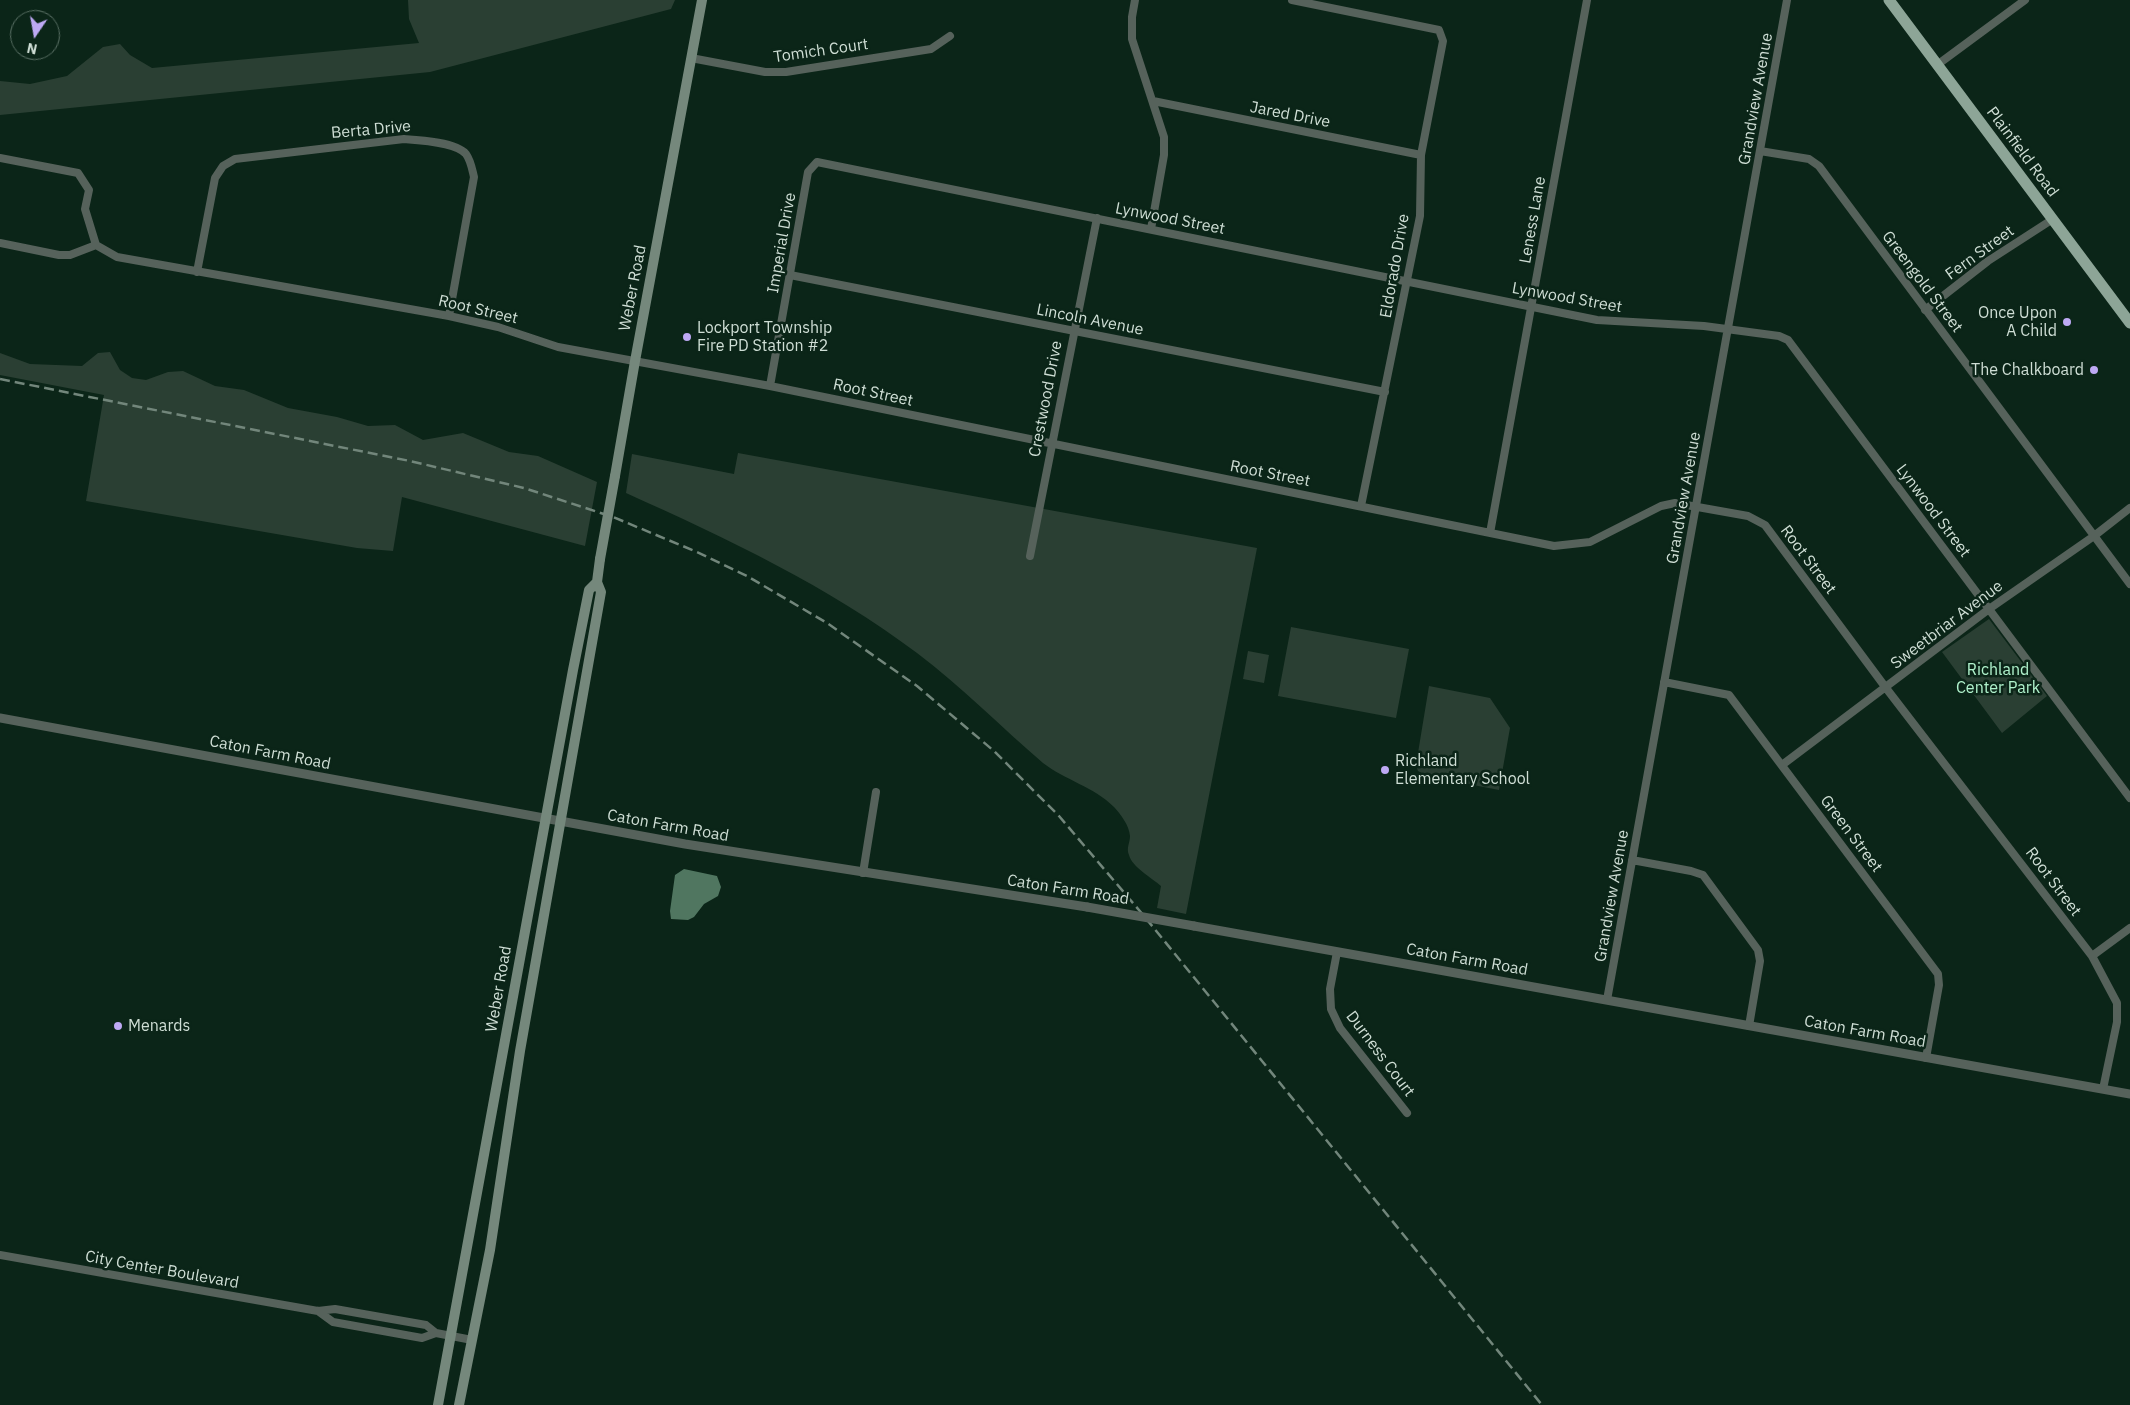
<!DOCTYPE html>
<style>
body{margin:0}
#map{position:relative;width:2130px;height:1405px;overflow:hidden;background:#0b2518;font-family:"IBM Plex Sans",sans-serif}
canvas{display:block}
.north{position:absolute;left:10px;top:10px;width:50px;height:50px;box-sizing:border-box;background:#0b2518;border:1px solid #596f64;border-radius:50%;rotate:192deg;font-size:14px;font-weight:700;line-height:20px;text-align:center;color:#cfded5}
.north::after{content:'';display:block;margin:auto;width:18px;height:22px;background:#bea9f4;clip-path:polygon(50% 0,100% 100%,50% 72%,0 100%)}
</style>
<div id="map">
<canvas width="2130" height="1405"></canvas>
<div class="north">N</div>
</div>
<script>
const c = document.querySelector('canvas').getContext('2d');
c.lineJoin = 'round';
function fill(path, color) {
  c.fillStyle = color;
  c.fill(path, 'evenodd');
}
function strokePath(path, color, width, dash) {
  c.strokeStyle = color;
  c.lineWidth = width;
  c.lineCap = dash ? 'butt' : 'round';
  c.setLineDash(dash || []);
  c.stroke(path);
}
function drawText(font, color, halo, rows, align = 'center') {
  c.font = font + ' "IBM Plex Sans",sans-serif';
  c.lineWidth = 5;
  c.setLineDash([]);
  c.textBaseline = 'middle';
  c.strokeStyle = halo;
  c.fillStyle = color;
  for (const [text, x, y, turn = 0] of rows) {
    c.save();
    c.translate(x, y);
    c.rotate((+turn || 0) * Math.PI / 180);
    c.textAlign = isNaN(turn) ? turn : align;
    if (halo) c.strokeText(text, 0, 0);
    c.fillText(text, 0, 0);
    c.restore();
  }
}
const green = new Path2D(`
 M408,0H675L671,9L430,72L0,115V81L30,84L67,76L103,47L120,44L130,55L152,68L419,43L409,19Z
 M110,352L120,370L132,378L146,380L168,372L183,371L215,386L244,390L288,408L337,417L368,426L395,425L423,440L463,433L509,452L538,456L597,482L585,546L402,497L393,551L357,548L86,501L104,395L0,375V353L30,364L82,366L98,353Z
 M738,453L1257,548L1186,914L1157,908L1161,886C1152,878 1132,867 1129,855C1126,848 1130,843 1130,836C1129,825 1121,815 1114,807C1094,787 1065,780 1043,763C1001,727 962,687 917,653C828,586 728,539 626,493L632,454L734,474Z
 M1989,619L2047,696L2002,733L1942,652Z
 M1291,627L1409,649L1396,718L1278,696Z
 M1248,651L1269,655L1264,683L1243,679Z
 M1429,686L1490,698L1510,728L1499,790L1427,776L1418,771L1416,765Z`);
const water = new Path2D(`
 M684,869L717,876L721,887L718,896L704,904L694,917L688,920L671,919L670,911L675,875Z`);
const minor = new Path2D(`
 M1135,0L1132,17V39L1164,137V155L1151,229
 M1292,0L1439,30L1443,41L1421,155L1420,216L1361,506
 M691,58L765,72H786L931,49L950,36
 M1937,65L2025,0
 M1153,101L1421,155
 M1760,151L1809,159L1819,166L2130,584
 M0,158L78,173L89,190L85,209L96,245
 M0,243L59,255H70L96,245
 M96,245L117,257L449,316L498,327L558,347L770,386L1554,546L1590,542L1661,506L1675,503L1748,516L1765,525L1886,688L2092,956L2117,1003V1022L2103,1089
 M197,272L215,178L223,166L235,159L404,139C418,140 456,142 466,154C471,161 472,169 474,177L449,316
 M790,275L1385,392
 M1925,310L1988,261L2053,219
 M770,386L808,172L817,162L1597,320L1704,326L1779,336L1788,340L2130,798
 M1490,533L1587,0
 M1030,556L1097,218
 M1664,682L1729,695L1938,974L1939,985L1926,1058
 M1782,765L1989,609L2094,536L2130,508
 M1632,860L1691,871L1703,875L1758,950L1760,961L1749,1026
 M863,873L876,792
 M1337,952L1330,989L1331,1009L1340,1028L1407,1113
 M2092,956L2130,928
 M1607,1000L1787,0
 M0,1255L318,1311L335,1309L426,1325L436,1333
 M318,1311L333,1322L422,1338L436,1333L472,1340`);
const tertiary = new Path2D(`
 M0,718L685,844L1087,907
 M1194,926L2130,1094`);
const secondary = new Path2D(`
 M615,476L635,361L702,0
 M438,1405L573,670L589,590L597,582
 M459,1405L490,1250L520,1051L601,592L597,582L600,559`);
const primary = new Path2D(`
 M1889,0L2130,323`);
const rail = new Path2D(`
 M0,379L410,461L524,488L613,517L697,552L747,576L827,623L917,686L994,751L1059,816L1144,916L1542,1405`);
const tertiaryBridge = new Path2D(`
 M1087,907L1194,926`);
const secondaryBridge = new Path2D(`
 M600,559L615,476`);
const markers = [
 [2067,322,5,"#bea9f4"],
 [687,337,5,"#bea9f4"],
 [2094,370,5,"#bea9f4"],
 [1385,770,5,"#bea9f4"],
 [118,1026,5,"#bea9f4"]
];
const streetNames = [
 ["Tomich Court",821,51,-8],
 ["Grandview Avenue",1756,99,-80],
 ["Jared Drive",1290,115,11],
 ["Berta Drive",371,130,-5],
 ["Plainfield Road",2022,152,53],
 ["Lynwood Street",1170,219,11],
 ["Leness Lane",1533,220,-80],
 ["Imperial Drive",782,243,-80],
 ["Fern Street",1980,253,-36],
 ["Eldorado Drive",1395,266,-80],
 ["Greengold Street",1922,282,53],
 ["Weber Road",633,288,-79],
 ["Lynwood Street",1567,298,10],
 ["Root Street",478,310,13],
 ["Lincoln Avenue",1090,320,11],
 ["Root Street",873,393,12],
 ["Crestwood Drive",1046,399,-79],
 ["Root Street",1270,474,11],
 ["Grandview Avenue",1684,498,-80],
 ["Lynwood Street",1933,511,53],
 ["Root Street",1808,560,53],
 ["Sweetbriar Avenue",1947,625,-37],
 ["Caton Farm Road",270,753,11],
 ["Caton Farm Road",668,826,10],
 ["Green Street",1851,834,53],
 ["Root Street",2053,882,53],
 ["Caton Farm Road",1068,890,9],
 ["Grandview Avenue",1612,896,-80],
 ["Caton Farm Road",1467,960,10],
 ["Weber Road",499,989,-80],
 ["Caton Farm Road",1865,1032,10],
 ["Durness Court",1380,1054,53],
 ["City Center Boulevard",162,1270,10]
];
const poiNames = [
 ["Once Upon",2057,313,"right"],
 ["A Child",2057,331,"right"],
 ["Lockport Township",697,328],
 ["Fire PD Station #2",697,346],
 ["The Chalkboard",2084,370,"right"],
 ["Richland",1395,761],
 ["Elementary School",1395,779],
 ["Menards",128,1026]
];
const parkNames = [
 ["Richland",1998,670],
 ["Center Park",1998,688]
];
fill(green, '#2a3f33');
fill(water, '#507660');
strokePath(minor, '#56625b', 8);
strokePath(tertiary, '#56625b', 9);
strokePath(secondary, '#75887c', 10);
strokePath(primary, '#8da597', 11);
strokePath(rail, '#72867b', 2.5, [10, 5]);
strokePath(tertiaryBridge, '#56625b', 9);
strokePath(secondaryBridge, '#75887c', 10);
for (const [x, y, r, color] of markers) {
  const dot = new Path2D();
  dot.arc(x, y, r, 0, 2 * Math.PI);
  c.fillStyle = color;
  c.fill(dot);
  strokePath(dot, '#0b2518', 2);
}
drawText('16px', '#cfded5', '#0b2518', streetNames);
drawText('16px', '#cfded5', '#0b2518', poiNames, 'left');
drawText('16px', '#b0f2cc', '#0b2518', parkNames);
</script>
